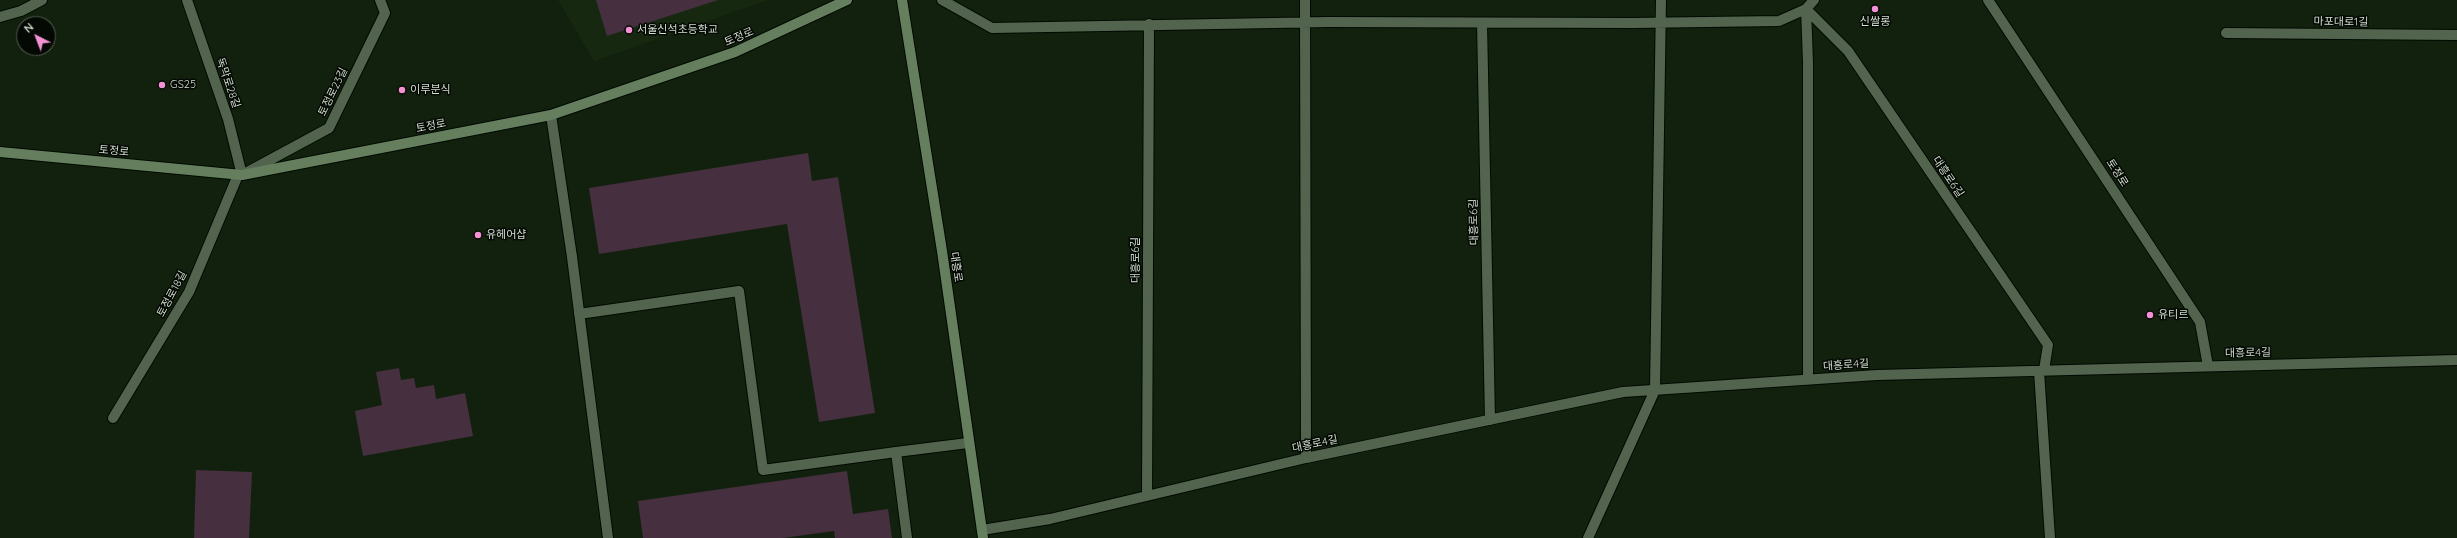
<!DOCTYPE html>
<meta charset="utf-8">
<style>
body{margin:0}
#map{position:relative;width:2457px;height:538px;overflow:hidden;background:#12210e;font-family:Quicksand,sans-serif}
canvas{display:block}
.north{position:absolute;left:16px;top:16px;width:40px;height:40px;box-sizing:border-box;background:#040903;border:1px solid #565e55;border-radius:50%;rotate:318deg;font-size:11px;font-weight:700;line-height:16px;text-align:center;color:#d2ddd0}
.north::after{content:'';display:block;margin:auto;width:14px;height:18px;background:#f491d4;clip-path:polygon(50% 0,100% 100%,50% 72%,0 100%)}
</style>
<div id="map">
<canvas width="2457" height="538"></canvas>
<div class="north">N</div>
</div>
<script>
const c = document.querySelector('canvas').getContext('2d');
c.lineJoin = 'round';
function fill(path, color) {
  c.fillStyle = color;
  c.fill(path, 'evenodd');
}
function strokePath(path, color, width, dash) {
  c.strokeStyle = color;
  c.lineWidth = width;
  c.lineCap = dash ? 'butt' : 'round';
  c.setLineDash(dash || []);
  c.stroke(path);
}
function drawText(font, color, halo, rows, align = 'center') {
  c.font = font + ' Quicksand,"Noto Sans KR",sans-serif';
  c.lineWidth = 3;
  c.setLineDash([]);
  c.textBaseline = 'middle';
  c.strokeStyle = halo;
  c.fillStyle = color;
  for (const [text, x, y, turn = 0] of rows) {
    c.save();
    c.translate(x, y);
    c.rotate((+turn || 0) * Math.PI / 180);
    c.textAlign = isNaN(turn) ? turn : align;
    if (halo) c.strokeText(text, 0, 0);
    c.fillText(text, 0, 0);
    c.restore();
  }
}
const built = new Path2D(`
 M558,0H768L594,61Z`);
const building = new Path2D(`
 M596,0H718L607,36Z
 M808,153L812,181L838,177L875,413L819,422L787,224L599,254L589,188Z
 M399,368L401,380L414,378L416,388L434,385L436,399L465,393L473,436L363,456L355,411L382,405L376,372Z
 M196,470L252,472L249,538H194Z
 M847,471L853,514L888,509L892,538H835L834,531L783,538H643L638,501Z`);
const service = new Path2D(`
 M551,115L572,257
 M896,452L968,443`);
const minor = new Path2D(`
 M187,0L228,119L242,175L329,128L385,13L380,0
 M942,0L992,28L1329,22L1633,23L1779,21L1806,9L1814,0
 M1305,0L1306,458
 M1988,0L2200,322L2208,366
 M1806,9L1848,51L2048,345L2044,370
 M1806,9L1808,62V380
 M0,17L21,11L42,0
 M1482,23L1490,420
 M2226,33L2457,35
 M572,257L608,538
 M579,314L739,291L763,470L896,452L907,538
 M2039,371L2050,538
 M113,418L189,292L238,175
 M1147,496L1149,24
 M982,530L1050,519L1306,458L1623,392L1877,375L2457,360
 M1588,538L1655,390L1661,0`);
const secondary = new Path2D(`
 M902,0L942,251L983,538
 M0,152L242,175L551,115L735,52L847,0`);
const markers = [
 [1875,9,4,"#f491d4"],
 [629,30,4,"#f491d4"],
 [162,85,4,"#f491d4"],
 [402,90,4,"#f491d4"],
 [478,235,4,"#f491d4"],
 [2150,315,4,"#f491d4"]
];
const poiNames = [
 ["신쌀롱",1875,22,"center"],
 ["서울신석초등학교",637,30],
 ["GS25",170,85],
 ["이루분식",410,90],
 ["유헤어샵",486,235],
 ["유티르",2158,315]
];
const streetNames = [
 ["마포대로1길",2341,22,1],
 ["토정로",739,37,-23],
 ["독막로28길",228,83,71],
 ["토정로23길",333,92,-64],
 ["토정로",431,126,-11],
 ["토정로",114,151,5],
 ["토정로",2117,173,57],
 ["대흥로6길",1948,177,56],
 ["대흥로6길",1474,222,-91],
 ["대흥로6길",1136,260,-90],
 ["대흥로",956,267,82],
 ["토정로18길",172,294,-62],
 ["대흥로4길",2248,353,-1],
 ["대흥로4길",1846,365,-4],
 ["대흥로4길",1315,444,-12]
];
fill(built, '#162910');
fill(building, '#462f3e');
strokePath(service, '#010a00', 12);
strokePath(minor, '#010a00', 12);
strokePath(secondary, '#010a00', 12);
strokePath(service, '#53644e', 10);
strokePath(minor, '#53644e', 10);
strokePath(secondary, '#657f5e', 10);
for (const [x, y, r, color] of markers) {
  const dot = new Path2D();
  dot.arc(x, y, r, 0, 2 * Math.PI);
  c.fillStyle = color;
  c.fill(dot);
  strokePath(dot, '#040903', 1.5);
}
drawText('11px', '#d2ddd0', '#040903', poiNames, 'left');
drawText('11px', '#d2ddd0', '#040903', streetNames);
</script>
